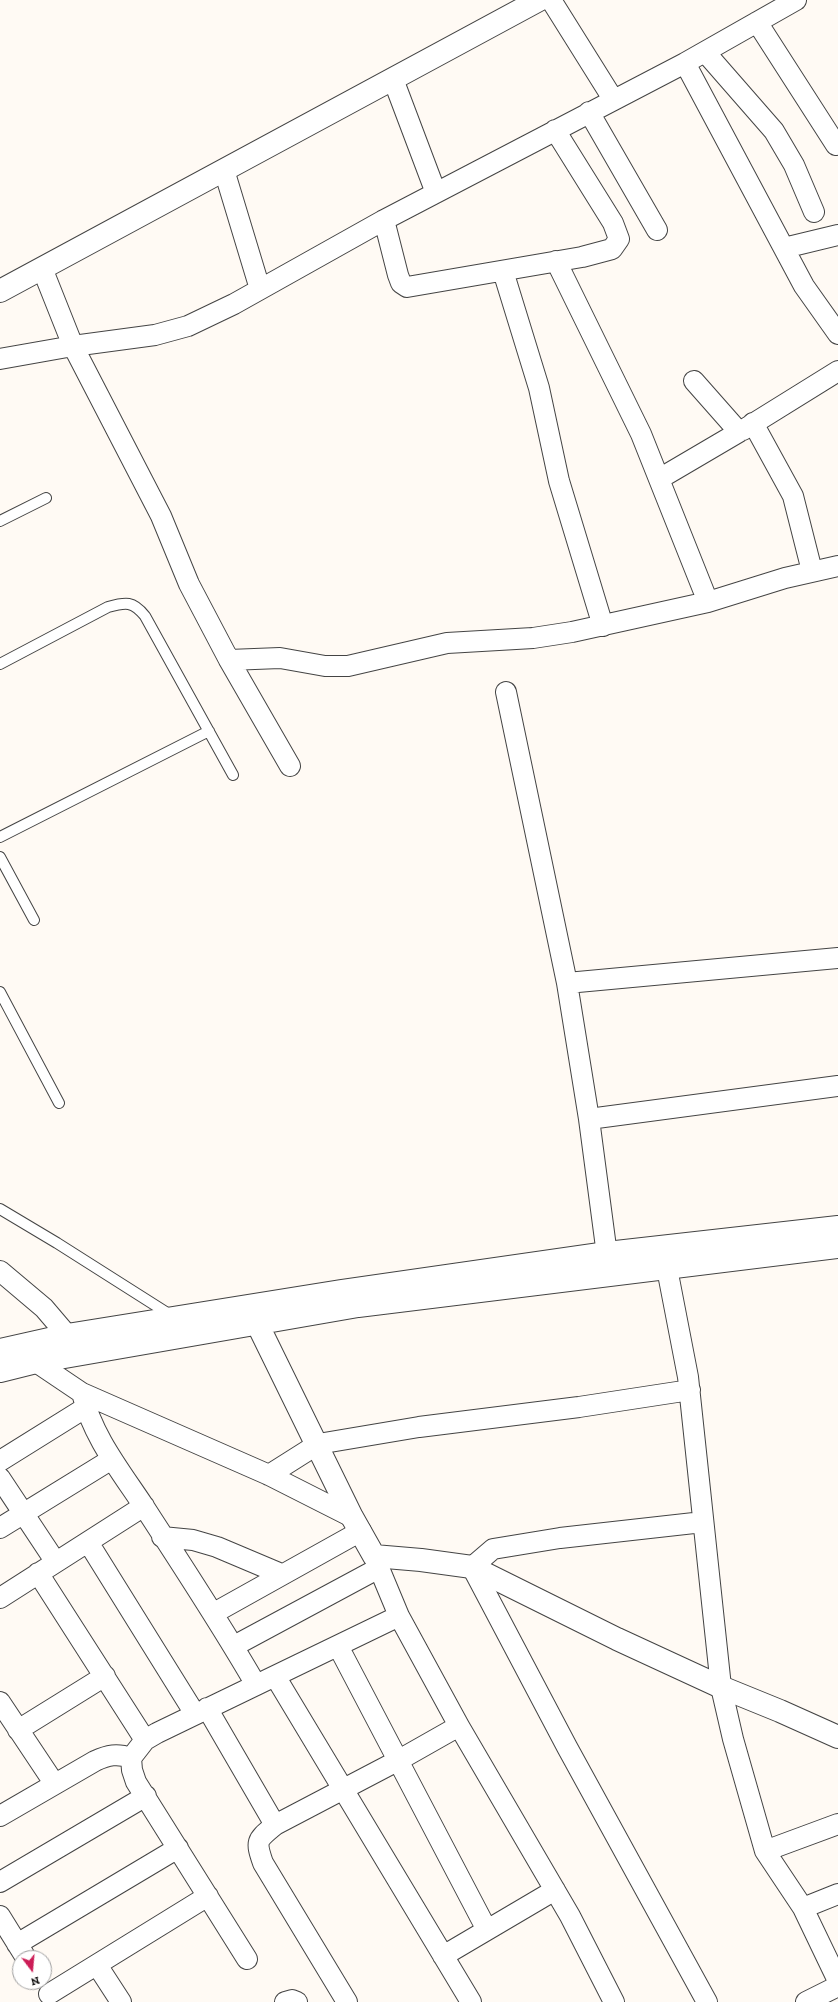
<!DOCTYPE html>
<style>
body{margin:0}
#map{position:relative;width:838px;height:2002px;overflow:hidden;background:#fffaf4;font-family:"Zilla Slab",serif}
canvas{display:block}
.north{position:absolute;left:12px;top:1950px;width:40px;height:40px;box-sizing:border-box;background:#fff;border:1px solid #a0a0a0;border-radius:50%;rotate:164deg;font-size:11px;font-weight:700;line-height:16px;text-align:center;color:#111}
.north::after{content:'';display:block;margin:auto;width:14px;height:18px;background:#cc1d57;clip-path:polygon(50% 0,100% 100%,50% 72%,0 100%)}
</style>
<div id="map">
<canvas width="838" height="2002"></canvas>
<div class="north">N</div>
</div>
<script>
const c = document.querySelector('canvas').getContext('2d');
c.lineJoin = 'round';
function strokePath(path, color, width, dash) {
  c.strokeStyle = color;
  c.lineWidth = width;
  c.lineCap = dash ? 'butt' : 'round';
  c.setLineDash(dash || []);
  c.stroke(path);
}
const service = new Path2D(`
 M0,521L46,498
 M0,664L108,607C126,602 133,601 145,616L233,775
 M0,837L209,731
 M0,857L34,920
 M0,992L59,1103
 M0,1209L57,1243L172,1316`);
const minor = new Path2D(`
 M551,0L613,99
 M757,22L836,145
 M705,52L774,131L794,165L814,212
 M685,63L804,286L838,334
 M393,79L436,193
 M589,112L657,230
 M224,170L260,289
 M384,220L398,275L401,283L407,287L582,257L612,249L619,239L613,223L555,130
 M784,248L838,235
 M556,261L641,434L708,602
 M42,268L73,346L161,516L189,584L229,660L290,766
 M503,271L539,388L559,481L603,626
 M0,359L73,346L155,335L188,326L234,304L384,220L685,63L796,0
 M753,423L793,496L812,571
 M743,430L838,371
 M659,479L739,432L694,381
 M229,660L280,658L325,666H348L447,643L533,638L572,632L708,602L785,578L838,566
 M506,692L567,983L589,1119L609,1270
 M567,983L838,958
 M589,1119L838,1086
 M664,1253L688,1377L721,1687L733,1739L765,1851L803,1908L838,1981
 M0,1271L44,1308L67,1335
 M36,1362L82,1393L269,1475L352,1517
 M82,1393C92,1435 119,1469 143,1505C181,1564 221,1624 256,1685
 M0,1461L85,1408
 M269,1475L318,1444L419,1427L579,1407L690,1390
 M0,1478L55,1561
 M703,1522L560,1538L493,1549L472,1567L567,1747L707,2002
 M0,1528L112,1459
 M162,1537L193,1540L217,1547L281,1574
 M88,1542L195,1714
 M374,1556L399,1616L459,1726L570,1916L614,2002
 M38,1573L145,1740
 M0,1598L144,1506
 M214,1613L361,1531
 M234,1646L379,1568
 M338,1646L487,1930
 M275,1676L471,2002
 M0,1702L54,1783
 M207,1708L275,1825
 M18,1730L105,1676
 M0,1816L95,1761C108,1755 117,1753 131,1758
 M765,1851L838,1824
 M0,1882L146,1796
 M803,1908L838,1894
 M0,1916L26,1958
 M17,1944L178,1848
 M443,1956L555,1890
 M247,1959L136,1782L132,1770L131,1758L145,1740L157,1733L399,1616
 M97,1965L121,2002
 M49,1994L208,1896
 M285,2002L292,2000L297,2002
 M347,2002L263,1863C255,1840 257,1840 275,1825L399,1760L459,1726
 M806,2002L838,1986`);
const tertiary = new Path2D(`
 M0,291L539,0
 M251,1311L352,1517L374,1556L421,1560L472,1567L617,1639L721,1687L780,1711L838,1737
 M0,1350L67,1335L341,1291L607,1253L838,1227
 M0,1371L36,1362L358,1306L838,1247`);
strokePath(service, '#444', 12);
strokePath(minor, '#444', 22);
strokePath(tertiary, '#444', 24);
strokePath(service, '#fff', 10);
strokePath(minor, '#fff', 20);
strokePath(tertiary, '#fff', 22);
</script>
